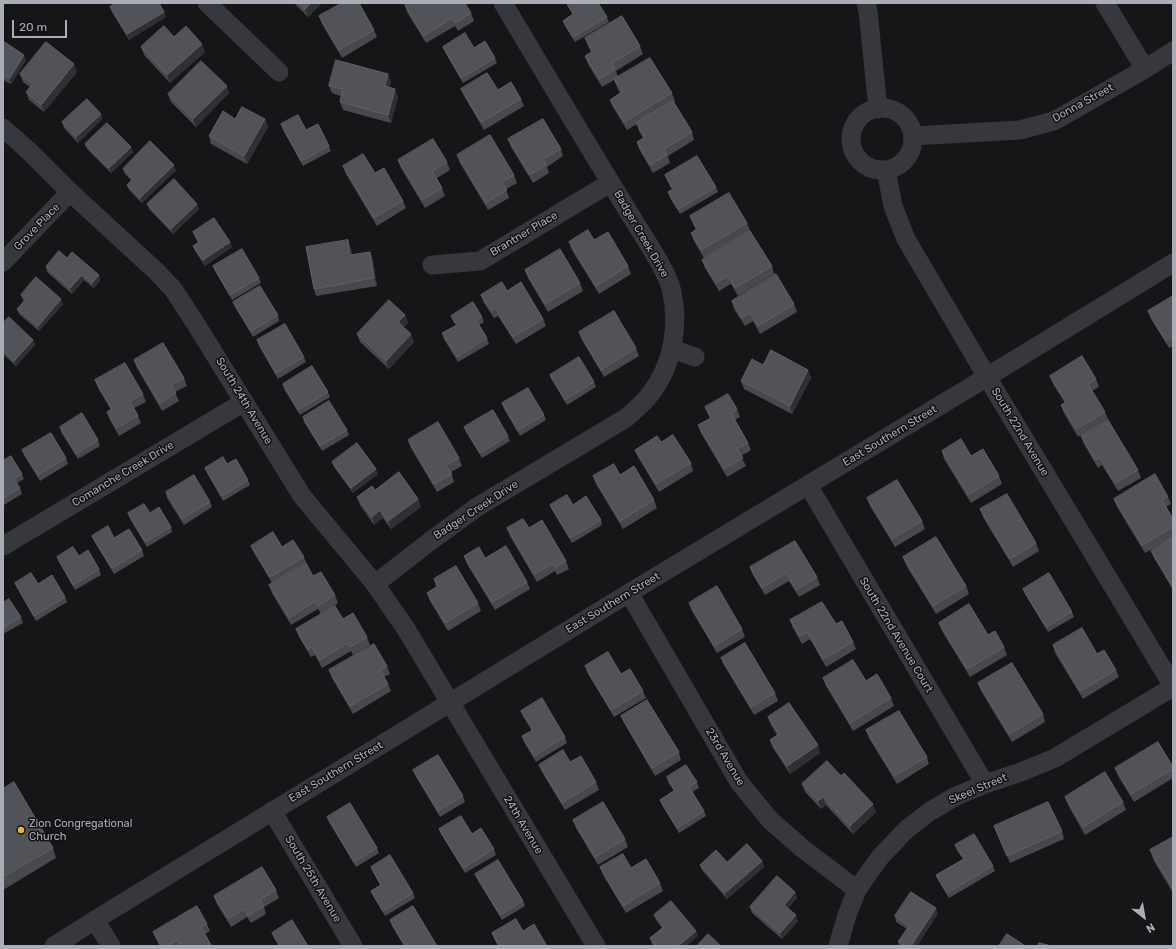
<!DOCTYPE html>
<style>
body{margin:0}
#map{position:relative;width:1176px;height:949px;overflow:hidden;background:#161618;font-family:Rubik,sans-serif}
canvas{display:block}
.frame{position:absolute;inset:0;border:4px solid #a8adb8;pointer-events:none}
.north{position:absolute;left:1124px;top:897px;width:40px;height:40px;-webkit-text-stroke:3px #111113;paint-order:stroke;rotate:149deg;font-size:11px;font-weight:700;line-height:16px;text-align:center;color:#a8adb8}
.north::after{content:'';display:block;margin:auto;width:14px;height:18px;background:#a8adb8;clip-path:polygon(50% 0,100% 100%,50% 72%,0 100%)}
.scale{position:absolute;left:12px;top:20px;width:55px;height:18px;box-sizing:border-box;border:2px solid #a8adb8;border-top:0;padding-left:5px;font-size:12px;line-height:14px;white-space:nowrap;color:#a8adb8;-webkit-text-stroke:3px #111113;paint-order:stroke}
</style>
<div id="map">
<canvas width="1176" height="949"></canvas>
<div class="frame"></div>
<div class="north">N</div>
<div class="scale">20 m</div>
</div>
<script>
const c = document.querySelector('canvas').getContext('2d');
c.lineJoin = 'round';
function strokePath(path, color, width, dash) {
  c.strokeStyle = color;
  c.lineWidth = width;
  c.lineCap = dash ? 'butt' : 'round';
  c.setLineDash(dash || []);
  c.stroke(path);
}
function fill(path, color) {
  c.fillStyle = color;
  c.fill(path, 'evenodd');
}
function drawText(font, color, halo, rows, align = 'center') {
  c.font = font + ' Rubik,sans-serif';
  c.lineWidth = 3;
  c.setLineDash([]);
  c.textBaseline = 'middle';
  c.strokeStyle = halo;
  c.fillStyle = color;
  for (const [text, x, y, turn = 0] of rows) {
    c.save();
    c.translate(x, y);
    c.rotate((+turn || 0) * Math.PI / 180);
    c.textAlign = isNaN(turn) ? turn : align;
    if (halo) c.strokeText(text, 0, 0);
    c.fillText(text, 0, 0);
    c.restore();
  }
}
const minor = new Path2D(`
 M207,3L279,72
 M866,3L868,11L878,109
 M1105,3L1145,69
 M851 139a31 31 0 1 1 62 0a31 31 0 1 1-62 0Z
 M3,128L30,152L70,192L157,272L173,289L194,321L302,496L375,584L406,629L596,946
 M913,136L1020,130L1054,121L1145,69L1173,51
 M886,170L893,206L906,239L987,377L1173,686
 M3,262L70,192
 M432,265L480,261L610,183
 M672,349L695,357
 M808,485L985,784
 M3,546L244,402
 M375,584L429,542L477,507L626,418C634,411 641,405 648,397C673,367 680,325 671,288C666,271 655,255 646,240C634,221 622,202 611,183C574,123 539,63 503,3
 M629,593L739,782L770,820L802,848L857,890
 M272,811L353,946
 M95,920L111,946
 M54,946L95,920L629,593L987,377L1173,263
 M838,946L847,915L857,890L870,871L881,856L907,829L929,812L954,797L985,784L1021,772L1055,758L1173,687`);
const wall = new Path2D(`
 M294,3H322L308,17Z
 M566,3H598L607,17L609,22L575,42L565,26L563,21L573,15Z
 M405,5L471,13L474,21L458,31L455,26L426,43L407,12Z
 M110,7L164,12L166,17L129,40L112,12Z
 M319,16L374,30L377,37L342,58L322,24Z
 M174,37L205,52L170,83L144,55L141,47Z
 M585,38L640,46L643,54L616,71L618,77L672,93L675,101L674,102L692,132L694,140L668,156L670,163L653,173L639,149L637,142L643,138L639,131L637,124L627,130L613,107L610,100L620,93L617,87L614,80L602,87L588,64L585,56L591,52L588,46Z
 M3,41L26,60L11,84L3,80Z
 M443,47L474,48L495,58L497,63L463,83L445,52Z
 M77,72L44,112L29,100L26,92L30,87L23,82L20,74Z
 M391,81L389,87L398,97L391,123L343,110L340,102L341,96L332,93L329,86Z
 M461,89L498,90L521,99L524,106L484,130L464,96Z
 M229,93L196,127L171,102L168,94Z
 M101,114L102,119L78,143L64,128L62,122Z
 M235,119H265L268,127L247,164L211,144L209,136Z
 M281,124L306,130L329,146L331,151L303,166L283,130Z
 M508,139L561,149L563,156L547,167L549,173L533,183L511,147Z
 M85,144L133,152L111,173L87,149Z
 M457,155L514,175L517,183L506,189L509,198L488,210L460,163Z
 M398,160L447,162L450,170L437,178L442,188L445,196L425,208L401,168Z
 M343,166L375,173L403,201L406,208L377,226L346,174Z
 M123,169L176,170L142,203L129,190L127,185L131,180L125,174Z
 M665,175L716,187L718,192L680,214L670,198L668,192L672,190L667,180Z
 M147,204L199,209L173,234L149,209Z
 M690,216L747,223L750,231L704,258L694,241L691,233L696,230L693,224Z
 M193,232L230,242L232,247L205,266L195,251L193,246L198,242L195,237Z
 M594,240L628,266L631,274L599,294L572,250L569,242Z
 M351,248L352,255L370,252L373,260L377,286L316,296L314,289Z
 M67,258L99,275L100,281L94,288L84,280L72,294L47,272L46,267Z
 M702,260L772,266L774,274L738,296L731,284L719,291L705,268Z
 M213,266L259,278L261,283L232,300L215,271Z
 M525,270L580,283L583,291L548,312L528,278Z
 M507,291L543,319L546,326L516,344L498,316L494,318L484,303L481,295Z
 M21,295L63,304L39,331L19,314L17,309L24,301L23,300Z
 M1173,296V346L1169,348L1151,319L1148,311Z
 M732,301L794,304L797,312L760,334L753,321L745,326L734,309Z
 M233,302L278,315L279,321L253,337L235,307Z
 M405,315L408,323L403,327L411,334L414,342L389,369L360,342L357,334Z
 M451,316L482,317L484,322L479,325L487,338L489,344L458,362L444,339L442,333L456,325L453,321Z
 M3,323L33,340L35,345L16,366L3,354Z
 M579,332L636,348L639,356L604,377L582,340Z
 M257,340L304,357L306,362L278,379L259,346Z
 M134,360L184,378L187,386L175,392L179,401L162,411L137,368Z
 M763,365L808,370L811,378L792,414L744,389L741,381Z
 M550,375L594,382L596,387L567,405L552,380Z
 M1050,376L1096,379L1099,387L1092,391L1105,412L1108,419L1078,437L1064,413L1061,405L1065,403L1053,384Z
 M95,380L143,394L146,402L134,408L138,416L141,423L119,436L110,420L107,412L111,410L98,388Z
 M283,384L328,392L330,397L300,415L284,389Z
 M502,403L544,415L546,420L520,436L504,409Z
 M705,407L737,409L740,417L735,420L748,443L751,450L741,456L746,466L727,477L701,433L698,425L710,418Z
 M303,417L347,430L349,435L322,451L304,422Z
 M60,427L98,440L100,446L78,459L61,432Z
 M464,427L508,436L510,441L482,458L466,432Z
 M1081,436L1138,470L1141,478L1118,491L1102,465L1098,468L1084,444Z
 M408,440L459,458L462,466L451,472L454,482L437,492L411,448Z
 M661,442L691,463L693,471L659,492L638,457L635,450Z
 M22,450L66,458L68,464L40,481L24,455Z
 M942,451L971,456L999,476L1002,484L971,503L944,459Z
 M3,461L22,474L24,479L17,483L20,488L22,494L4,505L3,504Z
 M332,462L378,474L353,493L334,467Z
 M227,464L248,480L250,485L223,501L207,473L205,468Z
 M620,475L654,500L657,508L623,529L596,484L593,476Z
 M375,490L418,499L421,507L391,529L383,518L374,525L360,505L357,497Z
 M166,492L210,502L212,507L184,525L167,498Z
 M1168,497L1171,504L1166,507L1173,519V537L1145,553L1117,507L1114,499Z
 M867,498L922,521L925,529L895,547L870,506Z
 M550,505H573L601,520L602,525L572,543L552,510Z
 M980,509L1036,543L1039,551L1013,567L983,517Z
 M128,513H150L171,527L172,532L147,547L130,519Z
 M507,528H529L566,561L569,569L557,575L555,571L537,582L510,536Z
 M92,536L114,538L142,550L144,556L114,574L94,541Z
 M1173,537V590L1154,558L1151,551Z
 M251,546L282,547L304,557L306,562L272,583L253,551Z
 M79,556L99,569L101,575L75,590L59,562L57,557Z
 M464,556L485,558L527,582L530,589L495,610L467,564Z
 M903,557L966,586L969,594L936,614L906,565Z
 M750,567L817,577L820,585L799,597L789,581L765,595L753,575Z
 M313,576L335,595L338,603L321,614L318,609L291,625L272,593L269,585Z
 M434,579L478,603L481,611L448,631L430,601L427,593L436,587Z
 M15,583L38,584L65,597L67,602L36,621L17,588Z
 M1023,589L1072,612L1074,617L1048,632L1025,594Z
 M3,603L21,617L23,623L3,634Z
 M689,603L742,629L745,637L717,653L692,611Z
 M343,619L367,637L370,645L353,655L351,651L322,668L315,655L311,657L299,637L296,629Z
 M790,620L836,624L853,642L856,649L826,667L810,639L802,644L793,628Z
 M939,623L988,635L1004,647L1007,655L970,677L942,631Z
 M1053,645L1097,654L1116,670L1119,677L1083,699L1055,653Z
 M721,658L775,693L778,701L754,715L724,665Z
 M387,666L390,674L384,677L388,684L391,691L353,714L332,678L329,670Z
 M585,666L621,674L643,691L646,698L614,717L588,674Z
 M823,678L866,681L891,698L894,706L853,731L826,686Z
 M978,683L1043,714L1045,722L1012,742L981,691Z
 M521,711L565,737L567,743L536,762L524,742L522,736L532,731L523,716Z
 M621,716L679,752L681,760L655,776L624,723Z
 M768,717L820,753L790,774L773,748L770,740L777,735L771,725Z
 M866,730L927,757L929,764L897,784L869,738Z
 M570,762L596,782L599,790L565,810L542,772L539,765Z
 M1115,768L1173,769V778L1134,802L1118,776Z
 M413,770L463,796L465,802L440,817L415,775Z
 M667,777L697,782L699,788L692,792L704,811L706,816L679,833L662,805L660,800L674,791L668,782Z
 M802,784L876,812L853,834L826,805L821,809L805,792Z
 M3,789L53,848L56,858L3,890Z
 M1065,797L1123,802L1126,810L1085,835L1068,805Z
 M327,817L377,848L379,853L356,867L329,822Z
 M573,820L625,839L628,847L598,865L576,828Z
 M994,826L1062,831L1064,839L1010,863Z
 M439,829L472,834L494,849L496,855L465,873L441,834Z
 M1173,837V893L1154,861L1150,850Z
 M955,845L993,866L995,871L949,898L938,880L936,875L963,859L957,850Z
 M762,861L764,867L727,899L702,870L700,865L727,862Z
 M371,867L413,893L415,898L385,916L373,896L371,891L380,885L373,872Z
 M600,867L631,868L660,883L663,891L626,913L603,875Z
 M475,874L523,901L525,906L502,920L477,879Z
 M276,890L279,898L264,907L266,914L251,923L247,917L231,927L217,904L214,896Z
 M795,892L797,898L788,908L798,921L782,939L752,913L750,907Z
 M938,913L917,946H900L898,942L907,929L896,922L895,916Z
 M654,915L698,936L686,946H654L652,944L650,938L662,928L656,920Z
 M390,920L437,946H404L392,926Z
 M207,924L210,931L205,934L211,946H160L156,939L153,932Z
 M523,931L547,946H498L494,938L492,933Z
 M272,933L308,946H279L274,938Z`);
const shadedWall = new Path2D(`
 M311,3H322L308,17L305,9Z
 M164,12L166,17L129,40L127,34Z
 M202,44L205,52L170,83L167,75Z
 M24,55L26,60L11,84L9,79Z
 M74,64L77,72L44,112L41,105Z
 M388,74L391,81L387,94L385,86Z
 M227,86L229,93L196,127L193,119Z
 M395,89L398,97L391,123L388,115Z
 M101,114L102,119L78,143L76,137Z
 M265,119L268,127L247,164L244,156Z
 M131,147L133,152L111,173L109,168Z
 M174,165L176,170L142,203L140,198Z
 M197,204L199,209L173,234L171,229Z
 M348,240L351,248L353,263L350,255Z
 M230,242L232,247L205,266L203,260Z
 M370,252L373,260L377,286L374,278Z
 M82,275L84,280L72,294L70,288Z
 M99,275L100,281L94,288L92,283Z
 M61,299L63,304L39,331L38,326Z
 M405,315L408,323L401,330L398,322Z
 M411,334L414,342L389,369L386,361Z
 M33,340L35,345L16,366L14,361Z
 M808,370L811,378L792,414L790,406Z
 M376,469L378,474L353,493L351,488Z
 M418,499L421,507L391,529L388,521Z
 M380,510L383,518L374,525L372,517Z
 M818,745L820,753L790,774L787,766Z
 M823,797L826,805L821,809L818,801Z
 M873,804L876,812L853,834L850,826Z
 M762,861L764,867L727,899L725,893Z
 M795,892L797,898L786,910L784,905Z
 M936,908L938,913L917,946H911Z
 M796,915L798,921L782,939L780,933Z
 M696,931L698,936L686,946H678Z`);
const building = new Path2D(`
 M116,3H159L164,12L127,34L110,7Z
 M299,3H311L305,9Z
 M342,3H359L374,30L339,50L319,16Z
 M407,3H465L471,13L455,23L452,18L423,36L405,5Z
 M567,3H598L607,17L573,37L563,21L573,14Z
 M622,16L640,46L612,63L615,69L599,79L585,56L593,51L585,38Z
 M164,26L174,37L186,26L202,44L167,75L141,47Z
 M465,33L474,48L485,41L495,58L461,78L443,47Z
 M3,41L24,55L9,79L3,75Z
 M46,42L74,64L41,105L26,92L33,84L20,74Z
 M650,58L672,93L624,122L610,100L622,92L614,79Z
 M336,60L388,74L385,86L395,89L388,115L340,102L343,89L329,86Z
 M201,61L227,86L193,119L168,94Z
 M487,73L498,90L511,82L521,99L481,122L461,89Z
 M87,99L101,114L76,137L62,122Z
 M673,101L692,132L664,149L667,155L650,165L637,142L645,137L636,123Z
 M242,107L265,119L244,156L209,136L223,111L235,119Z
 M298,115L306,130L318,124L329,146L301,161L281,124Z
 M543,119L561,149L543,159L546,165L530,175L508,139Z
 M107,123L131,147L109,168L85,144Z
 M490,135L514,175L502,182L507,190L486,203L457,155Z
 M433,139L447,162L432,171L442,188L422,200L398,160Z
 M150,141L174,165L140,198L127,185L133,179L123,169Z
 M363,154L375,173L384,168L403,201L374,218L343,166Z
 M697,156L716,187L678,209L668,192L673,189L665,175Z
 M174,179L197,204L171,229L147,204Z
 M729,193L747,223L701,250L691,233L697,229L690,216Z
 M214,218L230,242L203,260L193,246L199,242L193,232Z
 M588,230L594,240L608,232L628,266L596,286L569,242Z
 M750,231L772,266L735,288L728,276L716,283L702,260Z
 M348,240L350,255L370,252L374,278L314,289L306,247Z
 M242,249L259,278L230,295L213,266Z
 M560,249L580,283L545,304L525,270Z
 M59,251L67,258L72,252L99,275L92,283L82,275L70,288L46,267Z
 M776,274L794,304L758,326L750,313L742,318L732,301Z
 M36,277L61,299L38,326L17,309L26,299L21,295Z
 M502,282L507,291L521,282L543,319L513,337L495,308L491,311L481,295Z
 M260,286L278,315L251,331L233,302Z
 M1173,296V340L1171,337L1166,341L1148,311Z
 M389,300L405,315L398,322L411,334L386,361L357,334Z
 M473,302L482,317L476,320L487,338L457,357L442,333L457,325L451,316Z
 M614,311L636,348L601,370L579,332Z
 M9,317L33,340L14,361L3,350V323Z
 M285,324L304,357L276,373L257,340Z
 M163,343L184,378L171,385L176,393L160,403L134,360Z
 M771,350L808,370L790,406L741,381L752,359L763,365Z
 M1082,356L1096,379L1088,384L1105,412L1076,429L1061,405L1066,402L1050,376Z
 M579,357L594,382L565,400L550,375Z
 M125,363L143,394L130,401L138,416L116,428L107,412L112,409L95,380Z
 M312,366L328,392L298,410L283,384Z
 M528,388L544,415L518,430L502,403Z
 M728,394L737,409L731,413L748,443L737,449L743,458L724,469L698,425L711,418L705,407Z
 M329,401L347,430L320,446L303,417Z
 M493,410L508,436L480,453L464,427Z
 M82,413L98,440L76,454L60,427Z
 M1108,420L1138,470L1115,483L1100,458L1095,460L1081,436Z
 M438,422L459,458L446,465L452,474L434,484L408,440Z
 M51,433L66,458L38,475L22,450Z
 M673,435L691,463L656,484L635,450L657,436L661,442Z
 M961,439L971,456L983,449L999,476L968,495L942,451Z
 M357,443L376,469L351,488L332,462Z
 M11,456L22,474L14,479L20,488L3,498V461Z
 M223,457L227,464L236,459L248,480L222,496L205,468Z
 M614,464L620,475L634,466L654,500L620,521L593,476Z
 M399,472L418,499L388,521L380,510L372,517L357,497L372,486L375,490Z
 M1155,474L1168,497L1162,500L1173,519V527L1142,545L1114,499Z
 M194,475L210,502L182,519L166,492Z
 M897,480L922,521L892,539L867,498Z
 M1007,494L1036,543L1010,559L980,509Z
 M567,495L573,505L586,496L601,520L570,538L550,505Z
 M144,504L150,513L159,507L171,527L145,542L128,513Z
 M523,519L529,528L542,520L566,561L555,567L552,564L534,574L507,528Z
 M108,526L114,538L129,529L142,550L112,568L92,536Z
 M273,532L282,547L293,540L304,557L270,577L251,546Z
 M936,537L966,586L933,606L903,557Z
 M1173,537V587L1151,551Z
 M795,541L817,577L796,590L786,573L762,588L750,567Z
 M506,546L527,582L492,602L464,556L479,547L485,558Z
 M73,547L79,556L88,550L99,569L73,585L57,557Z
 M306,563L313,576L321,572L335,595L318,606L315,601L289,618L269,585Z
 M456,566L478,603L445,623L427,593L438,586L434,579Z
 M31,573L38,584L52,575L65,597L34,616L15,583Z
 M1049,573L1072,612L1046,627L1023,589Z
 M717,586L742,629L714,646L689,603Z
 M9,599L21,617L3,628V603Z
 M822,602L836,624L842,621L853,642L823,659L807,632L800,636L790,620Z
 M969,604L988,635L995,631L1004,647L967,669L939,623Z
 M335,606L343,619L353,613L367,637L350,647L348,643L320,660L312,647L308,650L296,629Z
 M1082,628L1097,654L1104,650L1116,670L1080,691L1053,645Z
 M745,643L775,693L751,707L721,658Z
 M374,644L387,666L380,670L388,684L350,706L329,670Z
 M608,652L621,674L630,669L643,691L611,710L585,666Z
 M853,660L866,681L877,674L891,698L850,723L823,678Z
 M1012,663L1043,714L1009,734L978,683Z
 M542,698L565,737L534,756L522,736L533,730L521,711Z
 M647,700L679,752L652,768L621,716Z
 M789,703L818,745L787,766L770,740L779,734L768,717Z
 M899,711L927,757L894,776L866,730Z
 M1158,742L1173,767V769L1131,794L1115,768Z
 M563,750L570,762L581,756L596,782L562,803L539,765Z
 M438,755L463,796L438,811L413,770Z
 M827,761L841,776L844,773L873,804L850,826L823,797L818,801L802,784Z
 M686,765L697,782L689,787L704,811L677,828L660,800L675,790L667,777Z
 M1105,772L1123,802L1083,827L1065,797Z
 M14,782L53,848L3,877V789Z
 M603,802L625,839L595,857L573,820Z
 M1048,802L1062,831L1007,856L994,826Z
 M350,803L377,848L354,862L327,817Z
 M461,816L472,834L481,828L494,849L463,868L439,829Z
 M974,834L993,866L947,893L936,875L964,859L955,845Z
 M1173,837V889L1150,850Z
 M747,844L762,861L725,893L700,865L716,850L727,862Z
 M623,854L631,868L646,859L660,883L623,906L600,867Z
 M390,855L413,893L383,911L371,891L381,885L371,867Z
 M498,860L523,901L500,915L475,874Z
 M262,867L276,890L260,900L264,906L248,916L244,909L228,919L214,896Z
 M777,876L795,892L784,905L796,915L780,933L750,907Z
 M911,892L936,908L911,946H905L898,942L909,926L895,916Z
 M671,901L696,931L678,946H656L650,938L664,927L654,915Z
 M197,906L207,924L201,927L211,945L208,946H181L177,940L167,946H161L153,932Z
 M413,906L437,946H405L390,920Z
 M516,919L523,931L534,924L547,946H499L492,933Z
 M292,920L308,946H280L272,933Z
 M708,934L721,946H697Z
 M1007,934L1024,945L1026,946H999Z
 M1039,943L1052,946H1038Z`);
const markers = [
 [21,830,4,"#f2b134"]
];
const streetNames = [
 ["Donna Street",1083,103,-29],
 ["Grove Place",37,227,-46],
 ["Brantner Place",524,234,-31],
 ["Badger Creek Drive",641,234,60],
 ["South 24th Avenue",244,401,59],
 ["South 22nd Avenue",1020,432,59],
 ["East Southern Street",890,436,-31],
 ["Comanche Creek Drive",123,474,-31],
 ["Badger Creek Drive",476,510,-33],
 ["East Southern Street",613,603,-31],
 ["South 22nd Avenue Court",896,635,59],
 ["23rd Avenue",725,757,59],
 ["East Southern Street",336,772,-31],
 ["Skeel Street",978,789,-23],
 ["24th Avenue",523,825,59],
 ["South 25th Avenue",313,879,59]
];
const poiNames = [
 ["Zion Congregational",29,824],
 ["Church",29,837]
];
strokePath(minor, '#37383d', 19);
fill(wall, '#47494d');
fill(shadedWall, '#2f3033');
fill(building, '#525359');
strokePath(building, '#5f6168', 1);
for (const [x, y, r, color] of markers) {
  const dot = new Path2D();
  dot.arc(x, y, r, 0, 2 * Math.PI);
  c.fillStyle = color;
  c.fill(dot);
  strokePath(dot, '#111113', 1.5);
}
drawText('11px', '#a8adb8', '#111113', streetNames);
drawText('11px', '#a8adb8', '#111113', poiNames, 'left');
</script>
